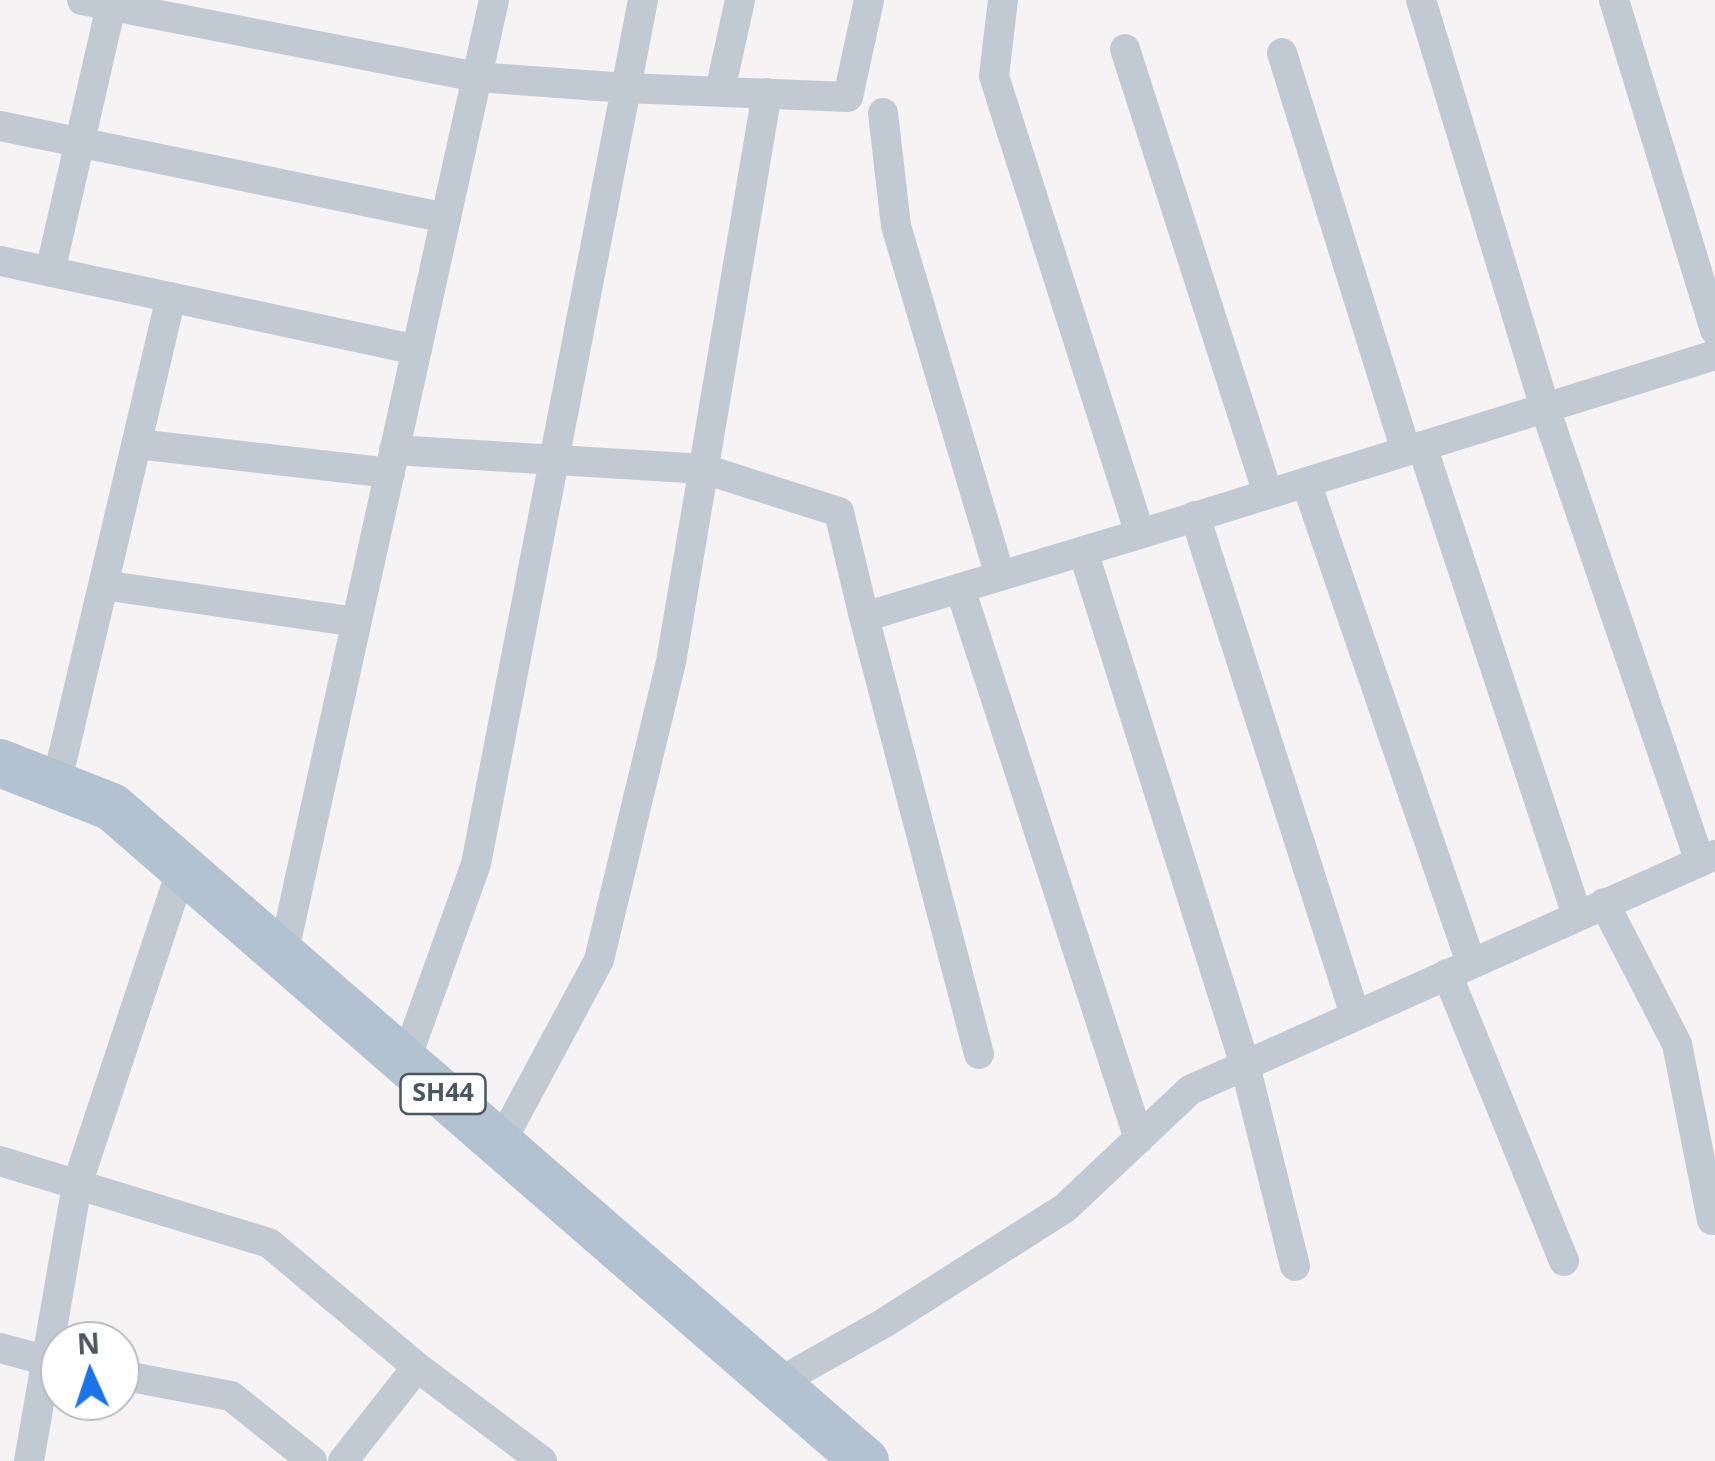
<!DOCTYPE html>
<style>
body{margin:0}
#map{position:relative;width:1715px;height:1461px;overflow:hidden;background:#f5f3f3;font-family:"Open Sans",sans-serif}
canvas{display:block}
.north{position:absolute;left:40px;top:1321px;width:100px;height:100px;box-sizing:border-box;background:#fff;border:2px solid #b7bbc0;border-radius:50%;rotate:357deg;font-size:28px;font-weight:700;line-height:40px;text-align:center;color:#4a5661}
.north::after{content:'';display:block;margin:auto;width:35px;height:45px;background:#1a73e8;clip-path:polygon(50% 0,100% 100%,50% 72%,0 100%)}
</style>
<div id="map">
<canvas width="1715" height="1461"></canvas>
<div class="north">N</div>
</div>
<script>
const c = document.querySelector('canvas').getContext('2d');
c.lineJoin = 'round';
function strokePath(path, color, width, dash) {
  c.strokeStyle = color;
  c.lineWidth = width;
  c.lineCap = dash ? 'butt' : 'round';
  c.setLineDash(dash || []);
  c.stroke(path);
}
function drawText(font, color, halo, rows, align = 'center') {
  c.font = font + ' "Open Sans",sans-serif';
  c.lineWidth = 10;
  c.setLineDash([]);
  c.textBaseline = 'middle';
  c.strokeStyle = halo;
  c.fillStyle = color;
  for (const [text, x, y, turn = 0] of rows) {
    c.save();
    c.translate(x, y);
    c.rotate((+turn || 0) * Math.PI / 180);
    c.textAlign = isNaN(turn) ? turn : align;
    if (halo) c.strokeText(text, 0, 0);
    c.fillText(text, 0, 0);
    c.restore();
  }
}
const minor = new Path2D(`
 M82,0L477,77L626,88L476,864L405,1062
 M643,0L626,88L848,97L869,0
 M1003,0L994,76L1140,534L1715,355
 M1421,0L1545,408L1700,862
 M1614,0L1715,330
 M1125,49L1268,494
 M1282,53L1406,451
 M720,91L740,0
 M883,113L896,226L1000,576
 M0,126L446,218
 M0,261L417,350
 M50,272L111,6
 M137,444L390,473
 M1422,446L1577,915
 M394,450L704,469L839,512L864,617L1140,534
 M1306,482L1471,963
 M1195,516L1355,1015
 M1083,551L1245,1065L1295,1266
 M103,585L356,622
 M960,588L1139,1139
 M864,617L979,1054
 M56,785L171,297
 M1604,903L1677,1044L1712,1220
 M283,955L494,0
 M1447,974L1564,1261
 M500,1144L599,960L671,662L767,93
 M0,1161L269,1243L417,1367L343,1461
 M0,1348L60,1364
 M417,1367L542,1461
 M120,1375L231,1396L312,1461
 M776,1384L884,1323L1065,1208L1190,1090L1715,855
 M29,1461L77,1185L182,868`);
const primary = new Path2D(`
 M0,763L112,807L865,1461`);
const shields = [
 [443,1094,85]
];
const shieldNames = [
 ["SH44",443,1094]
];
strokePath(minor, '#c1cad2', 30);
strokePath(primary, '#b3c2d1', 48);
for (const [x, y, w] of shields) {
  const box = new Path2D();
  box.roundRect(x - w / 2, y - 20, w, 40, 8);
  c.fillStyle = '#fff';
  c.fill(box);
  strokePath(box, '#4a5661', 2.5);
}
drawText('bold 25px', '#4a5661', null, shieldNames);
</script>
